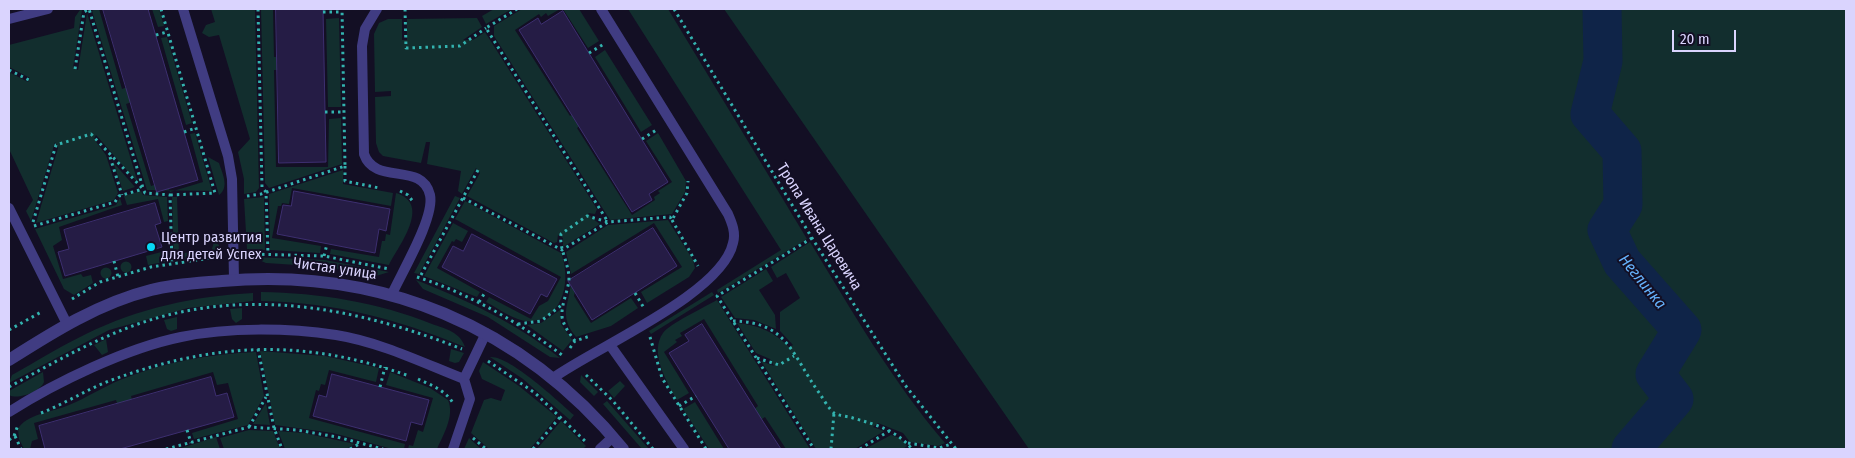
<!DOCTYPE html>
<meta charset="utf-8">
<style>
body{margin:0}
#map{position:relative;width:1855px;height:458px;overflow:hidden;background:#130f24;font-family:"Fira Sans Condensed",sans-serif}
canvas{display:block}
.frame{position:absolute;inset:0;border:10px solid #dad4fe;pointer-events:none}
.scale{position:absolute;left:1672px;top:30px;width:64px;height:22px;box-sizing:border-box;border:2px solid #dad4fe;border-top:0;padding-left:6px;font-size:15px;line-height:18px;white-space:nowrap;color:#dad4fe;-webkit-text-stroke:4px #130f24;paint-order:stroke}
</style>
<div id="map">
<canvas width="1855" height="458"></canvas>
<div class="frame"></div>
<div class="scale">20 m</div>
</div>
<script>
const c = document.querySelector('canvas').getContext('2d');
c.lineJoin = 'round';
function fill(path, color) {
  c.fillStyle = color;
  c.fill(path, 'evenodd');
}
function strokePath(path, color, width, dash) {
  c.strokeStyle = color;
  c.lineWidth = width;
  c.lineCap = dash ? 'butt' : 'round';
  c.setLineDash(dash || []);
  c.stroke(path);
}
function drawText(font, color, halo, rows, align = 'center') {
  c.font = font + ' "Fira Sans Condensed",sans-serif';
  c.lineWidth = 4;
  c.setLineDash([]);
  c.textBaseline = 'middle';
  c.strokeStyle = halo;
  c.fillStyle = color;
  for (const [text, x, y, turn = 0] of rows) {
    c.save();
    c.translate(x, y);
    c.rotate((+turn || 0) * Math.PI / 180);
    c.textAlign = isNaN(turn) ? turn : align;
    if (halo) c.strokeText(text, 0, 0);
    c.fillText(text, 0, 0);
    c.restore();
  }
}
const green = new Path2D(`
 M95,9H99L122,89L133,85L138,100L126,104L151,186L166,181L170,192L203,182L190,134L195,133L212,191L147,190L92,11Z
 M152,9H159L164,26L158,27Z
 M211,9H255L259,188L256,192L244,194V179L238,152L250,139L219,35L209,37L202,33L206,25L215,22Z
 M261,9H273L274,57H290L289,70H274L276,167H328L329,119L341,118L342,164L269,188L265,183Z
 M494,9H512L486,24L482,16Z
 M522,9H560L548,16L546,13L541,17L539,14L515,30L570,116L578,112L584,123L577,128L632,215L655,200L654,197L660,193L658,191L672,182L646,141L658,133L686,181L685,192L672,214L610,220L494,36V26Z
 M563,9H579L599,41L588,48Z
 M628,9H668L807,239L718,293L717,290L781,250Z
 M724,9H1846V449H1029Z
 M80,10H82L73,68L78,70L87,13L138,183L96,135L94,139L106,155L118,193L114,200L36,223L58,148L55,142L31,221L26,211L33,200L9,149V72L28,82L30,78L9,67V45L74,28L75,17Z
 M339,18L341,107H328L326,19Z
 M477,18L482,27L463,40H473L485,32L597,209L595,214L588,213L593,219L600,224L563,247V238L558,235L557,242L554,243L467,196L480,173L476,168L462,194L458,191L461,171L427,164L430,142H426L421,163L383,156L379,152L376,143L375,97L391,96V91L375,92L374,34L379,23L388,19H402V40H407V19Z
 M167,37L192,123L186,125L161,38Z
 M605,50L652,125L641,132L595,57Z
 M208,157L219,163C222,173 230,187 219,195Z
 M113,162L135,187L123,191Z
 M343,170V184L393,193L391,206L292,188L289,204L282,203L281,206H278L272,238L321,246L320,253L270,250L269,194Z
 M141,191L143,195L167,197L168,221L164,222L158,199L127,205L124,196Z
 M396,193C432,204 399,245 389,265L330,254L331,249L379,257L382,241H385L386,234L390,235Z
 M455,196L460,198L419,274L414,273Z
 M172,197H177L179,253L211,252L214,242L219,245V254L174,261Z
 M264,197L265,250L247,249L244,199Z
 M120,198L122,205L59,227L62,240L53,246L63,279L81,274L83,277L91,275L93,283L74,295L64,289L35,229L116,205Z
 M465,201L561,253C571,277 565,318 532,321C516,323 500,309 486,302L489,297L531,319L539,306L548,301L561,277L455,219Z
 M668,220L693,260L695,268L689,277L647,303L641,292L682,267L654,223L571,274L566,252L608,225Z
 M453,223L468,231L462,242L456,239L454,242L452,241L437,268L480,292L477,297L424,276Z
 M810,242C852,311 892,381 945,443L938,446L910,442L903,433L878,423L873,427L884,431L855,449H816L761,361L774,366L770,359L756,353L737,323C759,325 774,332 789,347L793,345L780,331V312L800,298L786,273L777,278L771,267Z
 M169,250V261L148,265L146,256Z
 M252,257L325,260L389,272L376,276L328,267L266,263Z
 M120.5 267a5.5 5.5 0 1 1 11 0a5.5 5.5 0 1 1-11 0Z
 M100.5 273a5.5 5.5 0 1 1 11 0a5.5 5.5 0 1 1-11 0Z
 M766,269L773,281L759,290L775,315L776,329L754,320L735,318L721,297Z
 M573,277L579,288L575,291L574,296L591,323L631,298L638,308L611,326L576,337C557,314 571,303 571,278Z
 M416,280C467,300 516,323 560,358L550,357L488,317L423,289Z
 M261,292C320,293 377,302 432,324C446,329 460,332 465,347C394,318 338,303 261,301Z
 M712,292L714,295L651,334L649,331Z
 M253,293V301L188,308L109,330L9,383L12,375C37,361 61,346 86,334C139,308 195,296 253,293Z
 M717,300L810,449H786L765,417L757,422L751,412L758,406L704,319L680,333L682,336L675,340L677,342L664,352L689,393L677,400C667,383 649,352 663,333C669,324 705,307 717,300Z
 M242,308V319L236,323L232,319L230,309Z
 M560,310L561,324L572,340L563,351L527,325L541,323Z
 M177,317V329L171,331L167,329L164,320Z
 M106,339L108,352L102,355L94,345Z
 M451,349L464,353L459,362L455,363L449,361Z
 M260,351L325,356L379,368L376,382L329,370L325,385L321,384L319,391L316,390L309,418L405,444L404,449H392L333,433L275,425Z
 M256,352L264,396L248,425L194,439L192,433L238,419L228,383L217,385L213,372L131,396L135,410L121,415L116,400L34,423L38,439L32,441L30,449H24L19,439L18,429C26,414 53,412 69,405C86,398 103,387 120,380C164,362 209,354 256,352Z
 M490,357C509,355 558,401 574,415L570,420L523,379Z
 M483,362L519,386L557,417L530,449H489L471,433L484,400L491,398L501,401L505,390L482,379L479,371Z
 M43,372L44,382C40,392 18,400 9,395V391Z
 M390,372L430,388L448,400C455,416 443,435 437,449H408L409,445L413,446L418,430L423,432L433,398L386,385Z
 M581,375L598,392L594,396L580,382Z
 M620,381L625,386L614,398L608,391Z
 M607,401L649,449H642L603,404Z
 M695,402L724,449H709L683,409Z
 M266,403L270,425L253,424Z
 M561,421L586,446L583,449H537Z
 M249,430L273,431L280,449H224L220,438Z
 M278,431L304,433L355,444L346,449H285Z
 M891,435L900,438L907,446L903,449H865Z
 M216,437L220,449H178Z
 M469,438L481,449H464Z`);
const river = new Path2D(`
 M1602,9L1603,61L1590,114L1622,151L1623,205L1607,230L1622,262L1682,330L1655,374L1674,399L1631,449`);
const building = new Path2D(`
 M103,9H148L198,180L157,192Z
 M276,9H323L326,162L279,163Z
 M563,11L668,182L649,194L652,200L632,212L519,30L538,18L541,24Z
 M294,191L390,209L386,231L379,229L375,253L277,234L283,205L291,206Z
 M155,203L161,223L155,225L162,247L65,276L58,252L69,249L64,230Z
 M653,228L677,266L592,320L568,281Z
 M472,234L557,279L547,297L541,294L530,314L442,267L453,246L463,251Z
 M702,324L764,423L781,449H729L669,353L689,341L685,335Z
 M332,374L429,400L422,425L411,422L406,441L313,416L319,395L326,397Z
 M211,377L216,396L227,393L234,417L120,449H45L39,426Z`);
const path = new Path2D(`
 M161,9L215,193L170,195
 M258,9L262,187L266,192L268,254
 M405,9L406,48L460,46L486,28
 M674,9L812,238L905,385L956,449
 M323,12H342
 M156,35L167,32
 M589,53L604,44
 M75,69L84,12L89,9L143,188
 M9,70L29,80
 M325,112H344
 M184,132L196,128
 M642,139L658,129
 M110,157L122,195
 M345,166V181L379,188
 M400,191L408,195L414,203
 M247,196L261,194L345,166L342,9
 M463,198L562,250L608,222L486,28L517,9
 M672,220L698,266
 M33,222L56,145L91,134L143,189L145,193L170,195L172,264
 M34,226L115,202L119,196L143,189
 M812,238L717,296L814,449
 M249,254L324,256L389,269
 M324,256L327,244
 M114,261L118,277
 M421,275L478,170
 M417,277C470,294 518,322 562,355
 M635,293L644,308
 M72,299L100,282L151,267L218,257
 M479,302L486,291
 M733,321C789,322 792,356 820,394C824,400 829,409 834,413C839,416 847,416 853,418C877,425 896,430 912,449
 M518,324L541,321L563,304
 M9,330L43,311
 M650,337L662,378L706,449
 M575,341C570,334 564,327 562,317C561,304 568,292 569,279C569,263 559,250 561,234L587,216L608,222L670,217L672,220L687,193L688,181
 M570,348L575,341L590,336
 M258,349L274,428L282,449
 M757,358L779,365L794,356
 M488,361L535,393L587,443
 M586,375L613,401L653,449
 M418,379C431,385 445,390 453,403
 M9,387C51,364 93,340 138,324C247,286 358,308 462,349
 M380,387L385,367
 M679,406L696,396
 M41,413C64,404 86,390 109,381C214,342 304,338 409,376
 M249,427L266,397
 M187,430L191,443
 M15,436L21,449
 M473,438L486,449
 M9,440L14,436L18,425
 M908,443L939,448L951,444
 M166,449L249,427L297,430L337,437L383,449
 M350,449L361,443
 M533,449L561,416
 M831,449L834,413
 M860,449L889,431`);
const service = new Path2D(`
 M183,9L228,156L232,179L234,279
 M377,9L365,29L362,46L364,154C375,186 422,161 430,195C435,217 402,272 392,294
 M9,19L48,9
 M9,208L67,324
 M610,345L684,449
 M553,378C596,347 722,294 733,243C736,233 732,223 728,214L601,9
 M9,412C56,382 127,348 181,337C229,327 288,328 336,335C380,342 423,363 464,379
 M453,449L470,399L464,379L486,333
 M600,449L613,437`);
const minor = new Path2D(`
 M9,360C53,332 99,303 151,290C174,284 199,283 222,281C381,267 522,326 623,449`);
const markers = [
 [151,247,5,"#07d8f6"]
];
const streetNames = [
 ["Тропа Ивана Царевича",819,227,58],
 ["Чистая улица",335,269,8]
];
const poiNames = [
 ["Центр развития",161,238],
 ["для детей Успех",161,255]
];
const waterNames = [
 ["Неглинка",1642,282,51]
];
fill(green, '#122e2e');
strokePath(river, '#0f2448', 39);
fill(building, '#251c45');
strokePath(building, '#3d2f70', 1);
strokePath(path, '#33b3af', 3, [2.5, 4]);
strokePath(service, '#403c82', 10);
strokePath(minor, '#403c82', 12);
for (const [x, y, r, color] of markers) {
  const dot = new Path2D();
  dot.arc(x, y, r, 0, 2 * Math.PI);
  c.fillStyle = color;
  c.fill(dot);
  strokePath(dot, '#130f24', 2);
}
drawText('15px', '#dad4fe', '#130f24', streetNames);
drawText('15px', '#dad4fe', '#130f24', poiNames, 'left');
drawText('italic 16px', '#65b1fb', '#130f24', waterNames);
</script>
